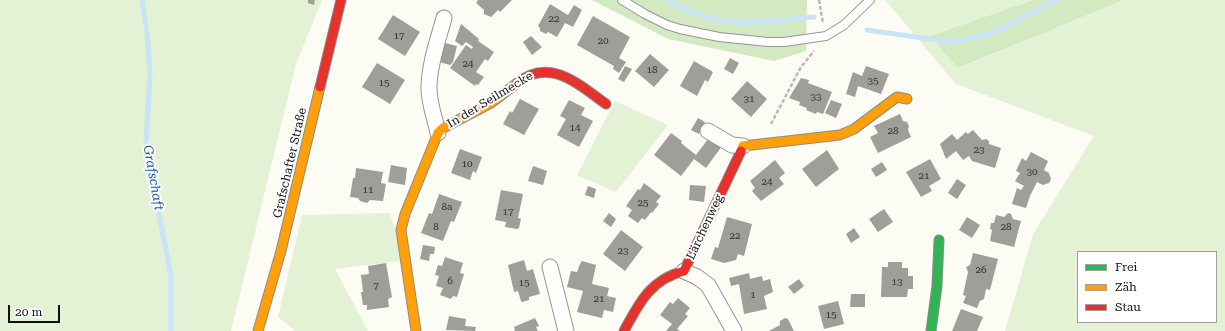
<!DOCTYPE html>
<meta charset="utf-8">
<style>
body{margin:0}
#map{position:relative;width:1225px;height:331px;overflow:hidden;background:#fcfbf4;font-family:"Roboto Serif",serif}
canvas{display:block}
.legend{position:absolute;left:1077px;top:251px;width:140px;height:72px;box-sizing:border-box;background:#fff;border:1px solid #9f9f9f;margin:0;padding:5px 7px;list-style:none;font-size:12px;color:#0f0f0f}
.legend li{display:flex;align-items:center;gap:8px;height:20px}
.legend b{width:20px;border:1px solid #9f9f9f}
.scale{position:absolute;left:8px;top:305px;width:52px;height:18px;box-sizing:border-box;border:2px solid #0f0f0f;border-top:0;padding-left:5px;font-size:12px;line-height:14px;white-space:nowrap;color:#0f0f0f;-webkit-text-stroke:3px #fff;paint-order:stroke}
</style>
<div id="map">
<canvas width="1225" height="331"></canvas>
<ul class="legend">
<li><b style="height:5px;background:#30b455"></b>Frei</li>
<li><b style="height:5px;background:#ff9f0a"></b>Zäh</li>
<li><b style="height:5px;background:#e5322d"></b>Stau</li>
</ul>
<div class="scale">20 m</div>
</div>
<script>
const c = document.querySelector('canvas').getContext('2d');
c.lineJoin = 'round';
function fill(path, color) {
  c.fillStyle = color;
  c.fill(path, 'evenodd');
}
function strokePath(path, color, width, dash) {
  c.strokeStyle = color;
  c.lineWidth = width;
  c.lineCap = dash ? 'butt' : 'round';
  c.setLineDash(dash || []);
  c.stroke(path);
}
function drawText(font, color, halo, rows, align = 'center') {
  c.font = font + ' "Roboto Serif",serif';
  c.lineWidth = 4;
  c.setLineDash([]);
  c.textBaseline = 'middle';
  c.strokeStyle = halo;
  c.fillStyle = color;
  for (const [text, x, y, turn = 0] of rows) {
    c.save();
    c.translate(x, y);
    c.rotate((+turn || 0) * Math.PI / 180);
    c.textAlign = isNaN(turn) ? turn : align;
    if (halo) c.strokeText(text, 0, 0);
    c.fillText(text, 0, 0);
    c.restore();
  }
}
const green = new Path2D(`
 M0,0H322L296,64L231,331H0Z
 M885,0H1033L930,36L959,68L1124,0H1225V331H1005L1033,234L1094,136L956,84ZM1078,252H1216V322H1078Z
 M615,101L668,125L616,192L577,175Z
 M389,213L396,230L400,261L335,269L368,331H296L278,317L302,215Z`);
const forest = new Path2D(`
 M592,0H807L806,51L774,61L668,39Z
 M1033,0H1124L958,68L930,36Z`);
const stream = new Path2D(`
 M142,0L147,33L150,74L146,142L151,177L160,219L171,276V331
 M667,0C683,9 701,16 719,20C745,26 787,19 814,17
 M867,30L951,42L992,33L1057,0`);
const building = new Path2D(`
 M308,0H315L314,5L308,3Z
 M478,0H512L500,12L498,10L491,17L484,14V10L476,3Z
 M550,4L568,15L574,5L582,10L573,27L565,23L557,37L548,32L546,34L540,31V28L538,26Z
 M393,15L420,32L405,56L378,39Z
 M593,16L630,37L619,58L626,62L619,73L613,69L614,66L577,45Z
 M461,24L479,39L478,41L494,52L488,61L485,59L476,72L484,77L478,85L476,84L475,86L450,68L466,45L472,49L473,47L466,42L462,46L455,41Z
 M531,36L542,47L532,55L523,42Z
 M445,43L457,46L453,62L450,65L439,62Z
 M650,54L669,70L654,87L635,71Z
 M730,58L739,63L733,74L724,69Z
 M694,61L713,72L708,82L705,80L697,96L680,86Z
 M377,63L405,80L390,104L362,87Z
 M625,66L632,69L624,82L618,79Z
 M866,66L889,74L881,94L858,86L855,97L846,94L853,72L862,76Z
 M801,78L809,80L808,83L832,92L823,114L817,112L816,114L806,110L807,108L799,105L800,102L789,98Z
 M747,81L767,99L751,117L731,99Z
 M520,99L539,109L524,135L503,124L510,111L512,113Z
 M569,100L585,108L581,115L593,121L579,147L557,135L566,119L560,116Z
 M831,100L842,104L836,118L825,113Z
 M900,114L903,121L907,122L909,126L908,130L911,137L878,153L870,137L878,133L874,126Z
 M698,118L705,122L699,134L691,130Z
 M973,130L982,140L986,139L989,141V144L1001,148L995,168L972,161L969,156L963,160L956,151L946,159L940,144L952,134L957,140L966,132L968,134Z
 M671,133L682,141L681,143L696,155L708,139L722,146L706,168L694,159L681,176L654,155Z
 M460,149L482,157L476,173L473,171L470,180L451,173Z
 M827,150L839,169L816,187L802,169Z
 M1031,152L1048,161L1044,170L1049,173L1051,179L1049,183L1043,185L1037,182L1030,196L1026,208L1012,204L1017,188L1021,190L1024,186L1015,181L1020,173L1016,171L1022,158L1026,161Z
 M930,159L941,179L929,186L932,191L921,197L906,172Z
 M775,160L785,173L779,178L784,184L761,201L752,191L755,188L750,181Z
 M882,162L887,170L876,177L871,169Z
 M391,165L407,168L405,185L388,182Z
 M533,166L547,171L543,185L528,181Z
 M356,168L383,172L381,183L386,184L383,201L370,200L367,203L360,201L358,198L350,197L353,178H355Z
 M957,179L966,185L957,199L948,193Z
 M644,183L661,196L656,202L659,204L652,213L651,212L645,220L642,218L638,223L628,216L632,210L626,206L638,189L640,190Z
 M690,185L706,186L704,202L689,200Z
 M588,186L596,189L594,198L585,195Z
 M501,190L523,194L518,218L521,219L519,228L517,229L505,227L506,222L495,220Z
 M439,194L462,202L454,222L451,221L443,241L421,233L429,213L432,214Z
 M884,209L893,222L878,232L869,219Z
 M609,213L616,219L611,227L603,221Z
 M1008,213L1011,214L1013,219L1021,221L1014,247L990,241L992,230L990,229L991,223H994L996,215L1004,217Z
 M727,217L752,224L744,256L738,254L736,260L724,263L711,259L715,247L718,248Z
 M967,217L980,225L972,238L959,230Z
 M854,228L860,237L851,243L846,234Z
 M621,230L643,247L625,271L603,254Z
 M423,245L435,247L434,254H430L429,261L420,259Z
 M973,253L998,259L990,290L986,289L984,299L980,301L977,308L963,303L966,296L963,295L968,272L966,267L970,265Z
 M445,257L463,263L460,273L464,274L457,297L453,296L451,299L440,295L443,288L436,286L439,276L435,275L438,265L442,266Z
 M524,260L527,271L533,269L540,294L529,297V300L522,302L521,301L518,291L514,292L508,265Z
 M582,261L596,265L592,284L609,288L607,296L616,298L613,312L604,310L602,318L577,312L583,291L567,287L571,271L577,272L580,264Z
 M888,262H902V268H908V276H913V289H908L907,297H881L882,267H888Z
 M386,263L392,297L388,299L389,307L367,310V305H363L361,292H363L361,275L369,274L368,266Z
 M749,273L750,279L762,276L763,281L770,279L773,292L764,296L767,309L744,314L739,284L731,286L729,278Z
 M799,279L804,286L794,294L788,287Z
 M851,294H865V307H850Z
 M678,298L690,308L685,314L688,316L677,329L680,331H666L672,324L660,315L670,302L673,304Z
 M838,301L844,324L824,329L818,306Z
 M961,309L983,317L977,331H952Z
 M449,316L466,319L465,326L476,327L475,331L446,330Z
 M535,318L539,326L536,327L538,331H515L514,327Z
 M785,318L788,319L794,331H769L780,325V321Z`);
const path = new Path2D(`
 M819,0L823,23
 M771,124L801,67L814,51`);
const lane = new Path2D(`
 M622,0L645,14L667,25L680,29L719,37L768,42H784L826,36L844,25L870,0`);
const street = new Path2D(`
 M708,131L732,145L743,146
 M438,133C435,118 428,101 429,85C430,62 438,40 444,18
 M550,267L566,331
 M684,271L697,277L708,285L734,331`);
const fast = new Path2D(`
 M931,331L937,286L939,240`);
const slow = new Path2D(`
 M741,151L743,146L840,135L854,129L897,97L907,99
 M258,331L281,251L320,87
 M416,331L401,230L405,214L438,133L443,128L491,103L516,84`);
const jam = new Path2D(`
 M516,84C549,56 578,84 606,104
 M320,87L341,0
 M624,331C639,303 651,279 684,271L741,151`);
const numberNames = [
 ["22",554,19],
 ["17",399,36],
 ["20",603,41],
 ["24",468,64],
 ["18",652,70],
 ["35",873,81],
 ["15",384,83],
 ["33",816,97],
 ["31",749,99],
 ["14",575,128],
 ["28",893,131],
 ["23",979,150],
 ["10",467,164],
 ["30",1032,172],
 ["21",924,176],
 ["24",767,182],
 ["11",368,190],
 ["25",643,203],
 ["8a",447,207],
 ["17",508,212],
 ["8",436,227],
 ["28",1006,227],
 ["22",735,236],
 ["23",623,251],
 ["26",981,270],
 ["6",450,281],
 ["13",897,282],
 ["15",524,283],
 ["7",376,286],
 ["1",753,295],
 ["21",599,299],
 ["15",831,315]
];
const streetNames = [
 ["In der Seilmecke",490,100,-31],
 ["Grafschafter Straße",290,163,-77],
 ["Lärchenweg",705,227,-65]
];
const waterNames = [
 ["Grafschaft",153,178,80]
];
fill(green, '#e3f2d4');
fill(forest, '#d3e9c2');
strokePath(stream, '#cae3f6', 5);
fill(building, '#a09e99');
strokePath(lane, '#969592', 10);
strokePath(street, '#969592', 17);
strokePath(fast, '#8c8c89', 11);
strokePath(slow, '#8c8c89', 11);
strokePath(jam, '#8c8c89', 11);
strokePath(path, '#b9b9b8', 2.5, [4, 2]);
strokePath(lane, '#fffefd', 8);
strokePath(street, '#fffefd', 15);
strokePath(fast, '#30b455', 9);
strokePath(slow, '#ff9f0a', 9);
strokePath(jam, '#e5322d', 9);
drawText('10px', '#333332', null, numberNames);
drawText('12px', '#0f0f0f', '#fff', streetNames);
drawText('italic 13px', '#1659a3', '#fff', waterNames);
</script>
